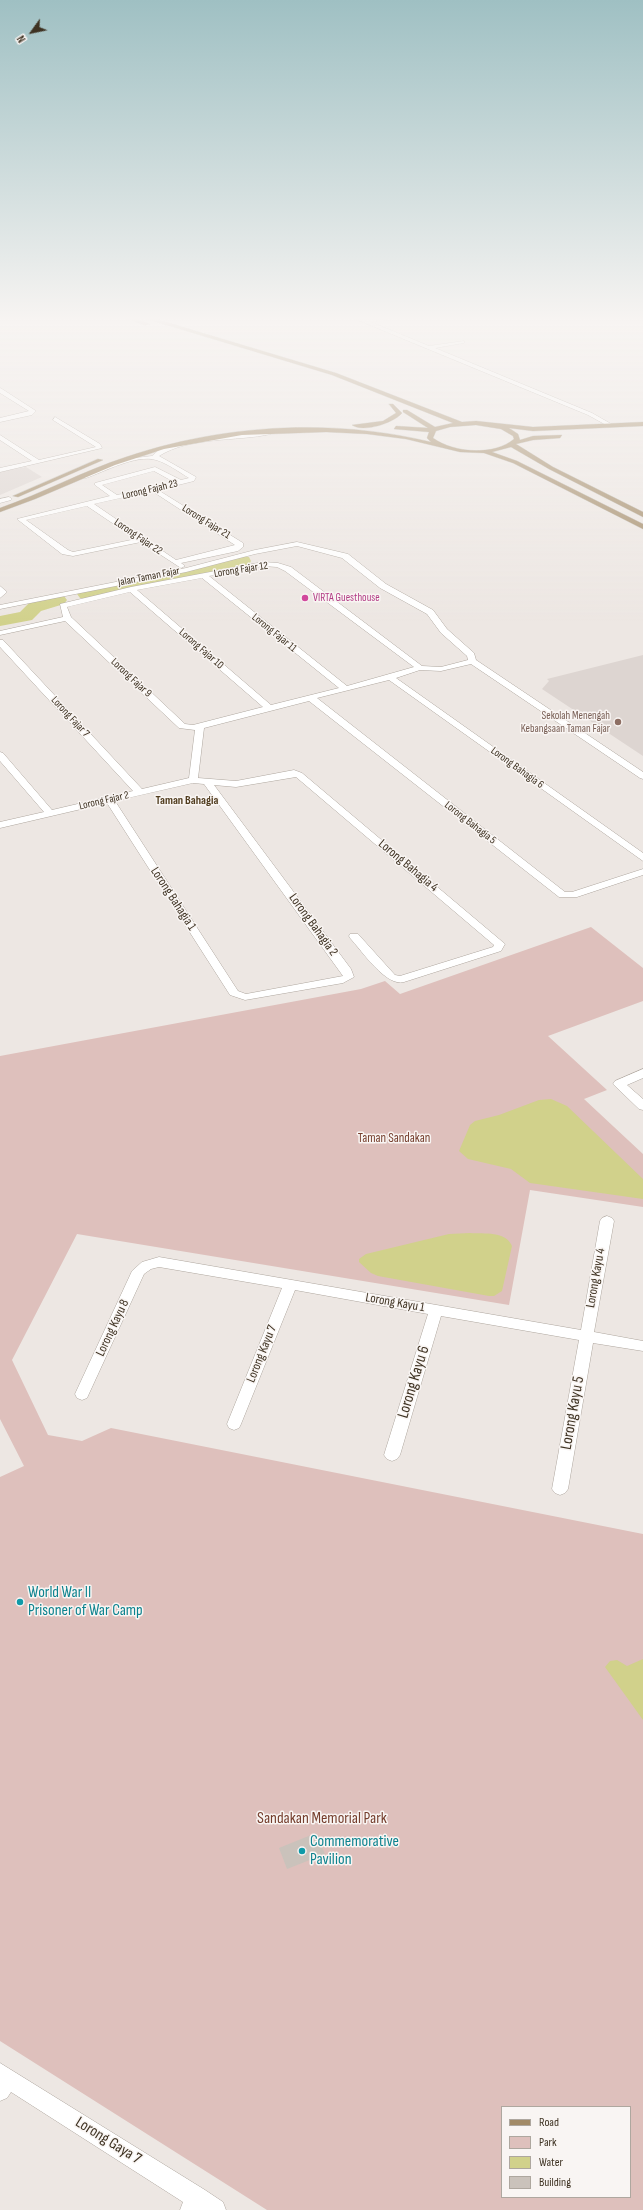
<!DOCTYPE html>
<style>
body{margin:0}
#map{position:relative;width:643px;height:2210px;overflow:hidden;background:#ede7e3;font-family:"Sofia Sans Condensed",sans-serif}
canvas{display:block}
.legend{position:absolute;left:501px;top:2106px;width:130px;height:92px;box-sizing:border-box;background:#f9f5f3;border:1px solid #aea79f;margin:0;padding:5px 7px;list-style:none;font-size:12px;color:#3e3222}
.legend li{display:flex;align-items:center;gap:8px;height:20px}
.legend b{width:20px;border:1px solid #aea79f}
.north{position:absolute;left:12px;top:12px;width:40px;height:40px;-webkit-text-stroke:3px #f9f5f3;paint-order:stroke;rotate:237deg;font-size:11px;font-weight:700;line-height:16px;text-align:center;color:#3e3222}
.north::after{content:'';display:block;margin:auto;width:14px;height:18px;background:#3e3222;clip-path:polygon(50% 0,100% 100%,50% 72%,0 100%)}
</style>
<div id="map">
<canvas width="643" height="2210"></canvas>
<ul class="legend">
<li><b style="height:5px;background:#a28a67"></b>Road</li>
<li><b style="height:11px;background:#dec0bc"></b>Park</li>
<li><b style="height:11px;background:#d1d18b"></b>Water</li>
<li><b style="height:11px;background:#cac2bb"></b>Building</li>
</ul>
<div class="north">N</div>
</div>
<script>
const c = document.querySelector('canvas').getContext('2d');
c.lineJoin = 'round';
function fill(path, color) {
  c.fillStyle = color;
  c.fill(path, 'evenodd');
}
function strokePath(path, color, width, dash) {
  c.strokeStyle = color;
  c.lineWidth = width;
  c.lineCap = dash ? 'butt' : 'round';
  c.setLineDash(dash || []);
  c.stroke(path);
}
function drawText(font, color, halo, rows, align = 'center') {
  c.font = font + ' "Sofia Sans Condensed",sans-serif';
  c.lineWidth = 3;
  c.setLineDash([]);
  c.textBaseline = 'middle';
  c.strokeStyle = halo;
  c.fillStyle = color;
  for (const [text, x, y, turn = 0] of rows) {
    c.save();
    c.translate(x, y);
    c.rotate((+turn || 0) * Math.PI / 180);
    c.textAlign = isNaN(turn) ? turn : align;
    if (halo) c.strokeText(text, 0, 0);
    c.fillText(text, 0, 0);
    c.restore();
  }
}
const built = new Path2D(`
 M26,467L42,477L0,495V472Z
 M643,655V756L542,689L549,681L547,679Z`);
const green = new Path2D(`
 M591,927L643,968V1001L548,1036L607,1090L584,1099L643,1154V1207L530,1190L509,1305L77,1234L12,1360L48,1435L82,1441L111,1428L643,1534V2210H267L0,2041V1477L24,1466L0,1419V1056L361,989L385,981L400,994ZM502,2107H630V2197H502Z`);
const water = new Path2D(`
 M551,1099L567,1106L643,1179V1199L530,1183L511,1169L468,1159L459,1151L470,1125L475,1121L499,1115L539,1100Z
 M470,1233C484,1234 506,1231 512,1246L502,1291L494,1296H489L378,1276L371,1273L359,1262V1259L366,1254L449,1234Z
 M643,1659V1720L605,1667L610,1661L617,1660L627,1666Z`);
const river = new Path2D(`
 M243,556L249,557L251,561L249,565L86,599L80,598L77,594L80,590L86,589Z
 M58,595L64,596L67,600L64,604L41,611L32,620L0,626V616L20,612L29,603Z`);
const building = new Path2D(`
 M316,1833L325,1854L287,1869L279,1848Z`);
const minor = new Path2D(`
 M348,316H356L366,320L401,316L371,322L429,346L464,341V343L435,348L592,413L613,425L608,426L588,415Z
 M0,388L2,389L36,411L32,415L0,422V418L29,411L0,393Z
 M55,417L100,444L102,448L0,472V468L32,461L0,440V435L39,460L96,447L53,420Z
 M269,431L271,434C235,442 191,436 159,456L196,477L194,481L158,490L243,543V547L238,551L181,563L185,566L181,568L141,542L73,556L62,554L17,519L110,496L95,485V483L155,467L181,480L189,478C179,472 167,463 156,460C136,454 104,472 86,478L81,477L127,459L152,456L160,449L175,444L209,438ZM154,471L174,482L117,495L102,485ZM152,491L235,545L176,560L94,504ZM87,506L136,539L73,552L68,550L26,520Z
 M9,497L12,499L11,500L0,503V499Z
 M297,542L348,554L386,584L433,610L447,629L474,653L476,660L643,772V779L640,778L471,664L441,671L420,670L396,678L643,853V861L389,680L317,698L565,892H572L643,869V875L577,897H559L309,701L204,728L198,778L236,781L294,770L302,773L505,944L501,951L404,982C386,987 362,951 350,938L349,936L350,934H358L395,975L400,976L493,947L494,945L296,777L236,787L214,785L351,969L354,977L343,983L245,1000L230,995L107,803L0,828V822L44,812L0,761V752L3,753L52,810L133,791L0,647V640H3L142,789L189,778L195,730L179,728L65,621L0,635V631L63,617L60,604L131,587L263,562L278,563L291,567L422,666L441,667L468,660L467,656L441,633L427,614L380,588L342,558L297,546L255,554L186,572L0,609V605L186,568L255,550ZM263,566L277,567L285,571L414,667L347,686L209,576ZM202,578L339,688L271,705L137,590ZM130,592L263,707L193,725L185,724L71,617L67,607ZM193,783L204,784L343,976L246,994L238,991L115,801Z
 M0,586L7,592L0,598Z
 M643,1069V1078L627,1085L643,1099V1110L639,1109L613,1084L615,1081Z
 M607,1216L612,1218L614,1221L594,1332L643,1341V1351L593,1343L568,1489L565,1493L560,1495L555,1493L552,1489L579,1340L441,1316L400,1455L397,1459L392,1461L387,1459L384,1455L428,1314L295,1290L241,1424L239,1428L234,1430L229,1428L227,1424L282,1288L159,1267L151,1269L144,1274L87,1398L82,1400L77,1398L75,1394L132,1271L142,1262L159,1257L581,1330L600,1221L602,1218Z
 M0,2063L205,2190L223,2202L226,2210H180L183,2202L11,2092L7,2098L0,2101Z`);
const major = new Path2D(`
 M119,316H127L150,324L145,325Z
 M137,316H146L336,373L462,422L476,421L533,427L643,422V426L533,431L509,428L518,434L520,440L533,436L562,435L560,438L533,440L516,444L553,467L643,512V517L549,469L511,447L492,452L517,461L643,524V529L513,463L484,453L460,452L406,439L367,434L326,432L242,435L164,449L115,465L35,499L0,512V508C43,493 83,471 126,457C223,424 333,418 431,442L427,438L429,432L394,429L396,426L428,428L403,412V410H407L435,427L453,423L332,375ZM476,425L501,429L513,436L514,439C494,456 454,453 433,438L436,431L450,427Z
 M389,404H393L402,413C394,423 363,433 352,425L383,421L396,413Z
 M98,459L103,460L18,497L13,496Z`);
const markers = [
 [305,598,4,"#d1479c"],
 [618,722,4,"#8d6e63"],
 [20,1602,4,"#0f9aa8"],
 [302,1851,4,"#0f9aa8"]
];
const farStreetnames = [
 ["Lorong Fajah 23",150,490,-13],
 ["Lorong Fajar 21",206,522,32],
 ["Lorong Fajar 22",138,537,34],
 ["Lorong Fajar 12",241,570,-9],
 ["Jalan Taman Fajar",149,577,-11],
 ["Lorong Fajar 11",274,633,39],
 ["Lorong Fajar 10",201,649,41],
 ["Lorong Fajar 9",131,678,43],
 ["Lorong Fajar 7",70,717,47],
 ["Lorong Bahagia 6",517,768,36],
 ["Lorong Fajar 2",104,801,-13],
 ["Lorong Bahagia 5",470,823,38]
];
const farHotelnames = [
 ["VIRTA Guesthouse",313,598]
];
const farEducationnames = [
 ["Sekolah Menengah",610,716],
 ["Kebangsaan Taman Fajar",610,729]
];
const farNeighbourhoodnames = [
 ["Taman Bahagia",187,801]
];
const streetNames = [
 ["Lorong Bahagia 4",408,866,40],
 ["Lorong Bahagia 1",173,899,57],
 ["Lorong Bahagia 2",313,925,54],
 ["Lorong Kayu 4",596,1278,-80],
 ["Lorong Kayu 1",395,1303,10],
 ["Lorong Kayu 8",113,1328,-65],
 ["Lorong Kayu 7",262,1354,-68]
];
const parkNames = [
 ["Taman Sandakan",394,1139]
];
const nearStreetnames = [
 ["Lorong Kayu 6",414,1382,-73],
 ["Lorong Kayu 5",573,1413,-80],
 ["Lorong Gaya 7",108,2141,32]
];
const nearCulturenames = [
 ["World War II",28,1593],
 ["Prisoner of War Camp",28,1611],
 ["Commemorative",310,1842],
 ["Pavilion",310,1860]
];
const nearParknames = [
 ["Sandakan Memorial Park",322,1819]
];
fill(built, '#ddd5d1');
fill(green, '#dec0bc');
fill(water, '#d1d18b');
fill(river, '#d1d18b');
fill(building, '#cac2bb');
strokePath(minor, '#aea69e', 1);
strokePath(major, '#c9c6c1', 1);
fill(minor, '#fff');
fill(major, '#a28a67');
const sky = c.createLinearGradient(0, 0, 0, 625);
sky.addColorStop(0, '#9fc0c3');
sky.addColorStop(0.51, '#f7f4f2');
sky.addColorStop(1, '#f7f4f200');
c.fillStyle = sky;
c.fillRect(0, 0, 643, 625);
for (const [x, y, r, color] of markers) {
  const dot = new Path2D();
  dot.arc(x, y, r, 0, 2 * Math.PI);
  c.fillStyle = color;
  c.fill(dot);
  strokePath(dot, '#f9f5f3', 1.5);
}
drawText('11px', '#3e3222', '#f9f5f3', farStreetnames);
drawText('11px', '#b23c85', '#f9f5f3', farHotelnames, 'left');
drawText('11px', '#785e54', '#f9f5f3', farEducationnames, 'right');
drawText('bold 12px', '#503c1e', '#f9f5f3', farNeighbourhoodnames);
drawText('13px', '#3e3222', '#f9f5f3', streetNames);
drawText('13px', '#753e2d', '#f9f5f3', parkNames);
drawText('16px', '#3e3222', '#f9f5f3', nearStreetnames);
drawText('16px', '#0d838f', '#f9f5f3', nearCulturenames, 'left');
drawText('16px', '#753e2d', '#f9f5f3', nearParknames);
</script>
